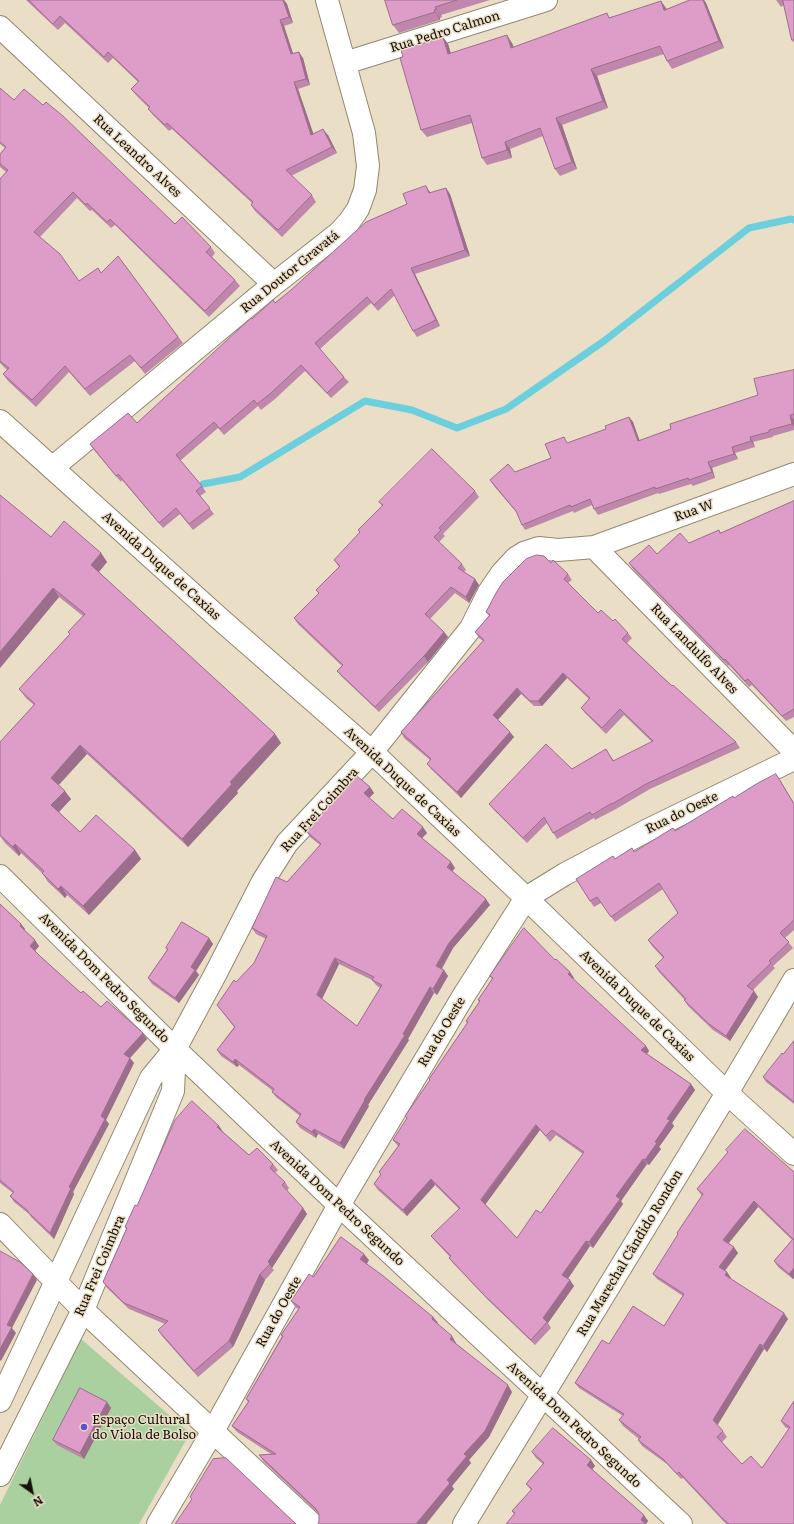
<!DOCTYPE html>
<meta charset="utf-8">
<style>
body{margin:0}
#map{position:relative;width:794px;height:1524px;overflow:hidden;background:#ebdec6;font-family:Literata,serif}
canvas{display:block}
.north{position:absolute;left:12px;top:1472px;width:40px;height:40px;-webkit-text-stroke:3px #ebdec6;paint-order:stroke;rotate:147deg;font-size:11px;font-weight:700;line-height:16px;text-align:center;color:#151008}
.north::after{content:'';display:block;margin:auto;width:14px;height:18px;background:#151008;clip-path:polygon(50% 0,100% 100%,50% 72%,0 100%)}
</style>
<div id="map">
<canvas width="794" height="1524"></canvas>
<div class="north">N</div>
</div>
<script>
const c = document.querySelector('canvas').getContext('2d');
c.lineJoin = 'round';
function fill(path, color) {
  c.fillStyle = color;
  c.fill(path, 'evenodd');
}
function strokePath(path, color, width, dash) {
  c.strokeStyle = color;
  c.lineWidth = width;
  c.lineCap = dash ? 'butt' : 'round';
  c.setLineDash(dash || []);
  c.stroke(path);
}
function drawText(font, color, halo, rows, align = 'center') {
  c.font = font + ' Literata,serif';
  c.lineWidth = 3;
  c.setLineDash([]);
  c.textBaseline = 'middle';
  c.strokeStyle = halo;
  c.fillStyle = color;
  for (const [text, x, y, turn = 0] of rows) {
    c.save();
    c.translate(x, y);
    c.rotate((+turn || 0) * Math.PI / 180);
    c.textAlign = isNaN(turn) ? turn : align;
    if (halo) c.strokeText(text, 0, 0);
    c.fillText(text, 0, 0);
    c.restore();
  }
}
const green = new Path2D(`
 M81,1339L190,1433L139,1524H0V1505Z`);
const stream = new Path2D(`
 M203,484L240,477L365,401L412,410L457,428L506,409L604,341L749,228L791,219L794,220`);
const minor = new Path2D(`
 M0,27L274,284
 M345,63L546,0
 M0,421L220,619L372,752L526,898L727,1093L794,1154
 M52,468L274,284L339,233L349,222L358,209L365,190L368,166L364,133L327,0
 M594,547L794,751
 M0,876L175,1049L339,1205L681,1524
 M0,1224L83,1310L312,1524
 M0,1401L151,1078L175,1049L216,973L263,881L287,843L372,752L471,628L489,592L502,573L516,558L524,553L539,548L558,550L594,547L794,474
 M0,1475L83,1310L173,1091L175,1049
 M158,1524L213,1431L339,1205L464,995L526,898L565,874L646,831L794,759
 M464,1524L727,1093L794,980`);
const wall = new Path2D(`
 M26,0H284L287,4L293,23L284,26L293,53L303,58L310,85L298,89L313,134L328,135L337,153L291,176L312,195L316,202L282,237L255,211L251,205L252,203L172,129L169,131L153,115L148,109L149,108L136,95L131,89L138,82L113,58L108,63L65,23L58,30Z
 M385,0H490L441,15L442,17L440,18V20L399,33L393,25Z
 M690,0H704L706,3L724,48L672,69L667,61L664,54L597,76L608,108L562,125L577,169L560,176L555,169L543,136L510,149L512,158L487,165L482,158L472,123L427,137L421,130L403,57L443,37L448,44L451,53L512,43L514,47L610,17L666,8L667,9Z
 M776,0H794V43L792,40L784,5L781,7Z
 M0,88L14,100L175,224L211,247L215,253L212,257L235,280L240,286L209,317L115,225L111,228L92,210L90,211L77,198L40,237L79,281L101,273L118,256L183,343L145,374L135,361L90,396L69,372L36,407L8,381L3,374L7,370L0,363V179L6,172L0,167V154L5,148L0,144Z
 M446,188L450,194L470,256L415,274L440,326L417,337L413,331L395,295L378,311L371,303L320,349L344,377L349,382L331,398L305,371L275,399L261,410L258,406L224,435L218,428L180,461L202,486L206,492L200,496L214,514L193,530L180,514L163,528L122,480L121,482L94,450L90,444L137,423L252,319L275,303L407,204L430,192L431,193Z
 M794,370V430L773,436V437L753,442L755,447L735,453L738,459L712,468L715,478L693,486L691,484L659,494L658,493L598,515L594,509L592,505L574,513L573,511L525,530L522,525L517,513L494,486L490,480L515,472L551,458L568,443L606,429L629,417L633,422L639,441L758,395Z
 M475,491L479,497L443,534L445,536L439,542L462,564L466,570L464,572L475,579L479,585L469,603L455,593L430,619L444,632L448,637L428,662L379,712L341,676L337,671L342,666L298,624L294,618L319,594L316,590L339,567L334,560L360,533L358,530L382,506L379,502Z
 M0,495L51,537L101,553L107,562L99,572L275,734L281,743L237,791L238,793L188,847L87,754L58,785L71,799L59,812L80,832L135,850L141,859L89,915L67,895L65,898L48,882L42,873L21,853L19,856L5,843L0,836V742L34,705L26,698L19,689L70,634L68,632L83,616L59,597L0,668Z
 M794,501V717L786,721L752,685L749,687L729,665L728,666L633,569L629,563L689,543L719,530L721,533Z
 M551,563L568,574L572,580L568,583L598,613L613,621L628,633L632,638L627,643L658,673L736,742L740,748L650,789L616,809L595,820L594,818L557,839L547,823L527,843L493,809L489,804L572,769L610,755L614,761L652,742L624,715L606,734L585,713L581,708L589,699L567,678L542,706H534L521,694L497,720L514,737L461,798L431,769L427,764L430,760L404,738L401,732L483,641L479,638L475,632L489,616L486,612Z
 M780,780L794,803V930L785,938L793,948L773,966L775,968L753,990L758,997L730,1041L713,1030L688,1006L684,1000H685L659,972L655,966L663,958L652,946L648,940L678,913L663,889L615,922L601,903L594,907L590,901L615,859L635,852L675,831L734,798Z
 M370,787L374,793L369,798L393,819L427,833L422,838L451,862L455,868L452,871L490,905L453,948L442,969L448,976L437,995L434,993L408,1039L409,1040L368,1105L369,1106L344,1149L318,1134L316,1138L300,1128L296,1122L300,1116L276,1097L272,1092L273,1091L239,1065L237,1067L221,1056L217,1050L234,1027L217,1005L254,963L266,939L256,934L252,928L287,882L320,845L310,837L306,831ZM339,964L372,980L376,985L380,988L357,1026L322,999Z
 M0,904L21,924L25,929L24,930L39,946L35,951L41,957L81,993L101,1007L147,1039L130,1058L134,1063L106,1120L109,1124L73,1192L74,1194L54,1239L32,1218L29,1214L14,1202L10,1196L13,1193L0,1183Z
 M209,938L213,944L196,971L199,975L179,1003L152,984L148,978L167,950L166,948Z
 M555,960L570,972L574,978L573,979L646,1046L649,1051L647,1054L691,1084L695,1090L672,1123L674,1126L659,1147L661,1149L649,1165L647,1164L621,1201L623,1204L593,1248L590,1246L568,1279L574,1286L548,1323L551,1328L535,1345L488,1300L453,1263L449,1258L450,1257L435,1241L431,1236L459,1209L435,1185L407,1216L378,1190L374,1184L381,1175L379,1172L398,1146L393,1140L407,1119L405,1116L430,1081L429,1079L467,1023L466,1021L479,1002L478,1000L492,979L490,976ZM540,1130L550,1142L556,1135L583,1154L541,1213L517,1238L485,1204Z
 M794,1041V1104L766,1082L763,1077L783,1054Z
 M219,1126L223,1132L249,1155L273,1164L278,1170L275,1173L285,1182L289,1188L287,1191L303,1208L307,1214L272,1268L274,1270L265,1280L233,1347L198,1377L162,1336L158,1330L165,1324L129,1309L107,1288L103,1282L126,1229L125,1227L137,1206Z
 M726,1150L794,1172V1278L793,1279L778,1267L774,1261L792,1240L758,1207L729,1243L738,1253L725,1271L727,1272L731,1278L730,1279L788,1319L767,1352L764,1349L717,1425L723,1431L727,1437L722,1442L742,1464L762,1468L789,1429L785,1427L781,1421L794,1401V1524H726L683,1478L681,1479L667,1464L642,1446L638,1440L639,1439L623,1426L619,1420L623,1416L579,1388L575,1383L609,1344L664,1326L683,1296L657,1279L653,1274L678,1235L677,1233L702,1196L697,1189L728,1153Z
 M369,1260L367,1264L433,1317L438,1323L437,1324L456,1343V1344L512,1392L489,1437L469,1460L471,1463L452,1486L454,1489L426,1524H318L319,1521V1514L264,1462L259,1455L271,1454L237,1432L232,1426L248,1402L246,1399L282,1336L281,1335L299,1309L296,1308L291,1301L313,1277Z
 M107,1402L111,1408L84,1459L57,1445L53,1440Z
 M532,1452L591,1460L595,1466L592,1469L648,1521L646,1524L514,1514L512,1511L531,1490L526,1484L543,1464L536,1458Z`);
const shadedWall = new Path2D(`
 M283,0H284L287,4L293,23L289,17Z
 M703,0H704L706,3L724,48L719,41Z
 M661,1L666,8L669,17L664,10Z
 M435,7L441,15L442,17L436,9Z
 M434,10L440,18V20L435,12Z
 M280,20L284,26L295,60L291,54Z
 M507,35L512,43L516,56L511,48Z
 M443,37L448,44L453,61L448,54Z
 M299,52L303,58L310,85L306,79Z
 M591,69L597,76L608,108L603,101Z
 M294,82L298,89L316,141L311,135Z
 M556,118L562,125L577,169L572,162Z
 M323,129L328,135L337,153L332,147Z
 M505,142L510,149L512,158L507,150Z
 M426,186L430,192L433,199L429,193Z
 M446,188L450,194L470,256L465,250Z
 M411,268L415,274L440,326L436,320Z
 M790,415L794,420V427L792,424Z
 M629,417L633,422L642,447L638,441Z
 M750,437L753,442L755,447L751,441Z
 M732,447L738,459L734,454Z
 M708,462L712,468L715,478L712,472Z
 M101,553L107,562L97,574L91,565Z
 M475,579L479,585L469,603L466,597Z
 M53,588L59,597L0,668V652Z
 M444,632L448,637L428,662L424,656Z
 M563,673L567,678L542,706L538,701Z
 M517,688L521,694L497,721L493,715Z
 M510,732L514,737L461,798L457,792Z
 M275,734L281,743L237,791L238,793L188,847L182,839L230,782Z
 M80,745L87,754L57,787L51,778Z
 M370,787L374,793L368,799L364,793Z
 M65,791L71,799L57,814L51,805Z
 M423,827L427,833L421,839L417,834Z
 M15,844L21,853L19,856L13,847Z
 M135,850L141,859L89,915L83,906Z
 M451,862L455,868L451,873L447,867Z
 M61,886L67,895L65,898L58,889Z
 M486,899L490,905L453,948L440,971L436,966L449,943Z
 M21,924L25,929L23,931L20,926Z
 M209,938L213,944L196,971L199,975L179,1003L175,998L191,967Z
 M35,940L39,946L34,952L30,946Z
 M335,958L339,964L321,1001L317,995Z
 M444,970L448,976L437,995L433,989Z
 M570,972L574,978L572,980L568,974Z
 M430,987L434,993L408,1039L409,1040L368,1105L369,1106L344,1149L340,1143L364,1100Z
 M754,991L758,997L730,1041L726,1036Z
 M143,1033L147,1039L130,1058L134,1063L106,1120L109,1124L73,1192L74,1194L54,1239L50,1233L69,1187L101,1116L124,1054Z
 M646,1046L649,1051L645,1056L641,1050Z
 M235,1059L239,1065L237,1067L233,1062Z
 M691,1084L695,1090L672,1123L674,1126L659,1147L661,1149L649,1165L645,1160L667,1119Z
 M536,1125L540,1130L485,1205L481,1200Z
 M219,1126L223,1132L222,1133L217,1127Z
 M314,1129L318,1134L316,1138L312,1132Z
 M643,1159L647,1164L621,1201L623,1204L593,1248L589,1242L616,1196Z
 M431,1179L435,1185L407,1216L403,1210Z
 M754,1201L758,1207L727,1245L723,1240Z
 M303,1208L307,1214L272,1268L268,1262Z
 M586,1241L590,1246L566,1281L562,1275Z
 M734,1247L738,1253L723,1273L719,1267Z
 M364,1254L369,1260L365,1266L360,1259Z
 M794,1268V1278L793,1279L789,1274Z
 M727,1272L731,1278L729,1281L725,1275Z
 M33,1274L37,1280L12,1328L16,1333L1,1361L0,1360V1349L7,1325Z
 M260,1274L265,1280L233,1347L229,1341Z
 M570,1280L574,1286L548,1323L543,1318Z
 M784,1313L788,1319L767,1352L763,1346Z
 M433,1317L438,1323L436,1325L432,1319Z
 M452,1336L456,1343L454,1345L450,1339Z
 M760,1344L764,1349L717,1426L713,1420Z
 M508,1385L512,1392L489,1437L469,1460L471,1463L452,1486L454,1489L426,1524H416L464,1454Z
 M107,1402L111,1408L84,1459L80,1453Z
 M591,1460L595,1466L591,1471L587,1465Z
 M644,1515L648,1521L646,1524L641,1520Z`);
const building = new Path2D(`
 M29,0H283L289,17L280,20L291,54L299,52L306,79L294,82L311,135L323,129L332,147L286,170L312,195L278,230L251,205L253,202L167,123L165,125L148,109L150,107L131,89L139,81L108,52L104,57L60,16L53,24Z
 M385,0H457L435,7L436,9L434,10L435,12L393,25Z
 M690,0H703L719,41L667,61L660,46L591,69L603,101L556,118L572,162L555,169L540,128L505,142L507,150L482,158L470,115L421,130L400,58L403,57L401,50L443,37L448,54L507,35L511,48L607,13L609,18L661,1L664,10Z
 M783,0H794V40H792Z
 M0,88L14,100L24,89L43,105L46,102L63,116L175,224L182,217L211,247L206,252L235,280L205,311L110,219L107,222L87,203L86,205L73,192L34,232L60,254L79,281L98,268L101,273L118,256L178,337L141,368L130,355L85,389L65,366L32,400L3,374L9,368L0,361V179L8,170L0,164V154L6,147L0,142Z
 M426,186L429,193L446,188L465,250L411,268L436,320L413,331L391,289L374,305L367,297L315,343L344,377L327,393L301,365L271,393L257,404L254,400L220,429L214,422L176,455L202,486L196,491L210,508L189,524L176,508L159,523L118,474L116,476L90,444L128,413L137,423L251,318L252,319L273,300L275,303L291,290L366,222L407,204L403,194Z
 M794,370V414L790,415L792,424L769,430V432L750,437L751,441L732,447L734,454L708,462L712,472L689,480L688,478L655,489V487L594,509L590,499L571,507L570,505L522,525L516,511L490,480L508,464L515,472L551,458L545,444L564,437L567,443L606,429L605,426L629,417L638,441L671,429L670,424L758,395L754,379Z
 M432,449L475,491L439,528L441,530L434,537L462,564L458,568L475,579L466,597L451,587L425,614L444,632L424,656L375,707L337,671L343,665L294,618L319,593L316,590L340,566L334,560L360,532L358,530L383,505L379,502Z
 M0,495L51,537L64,521L101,553L91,565L275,734L230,782L232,784L182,839L80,745L51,778L65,791L51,805L80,832L96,815L135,850L83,906L61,886L58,889L42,873L44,871L15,844L13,847L0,835V742L35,704L19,689L70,634L68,632L85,614L53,588L0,652Z
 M794,501V709L782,716L748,679L745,681L725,659L724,660L629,563L649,545L657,554L680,533L689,543L719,530L720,533Z
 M537,555L544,556L551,563L553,560L568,574L564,579L598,613L601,610L613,621L615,619L628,633L622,639L658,673L672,686L673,685L736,742L646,784L612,804V803L592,815L590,812L553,833L544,817L523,838L489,804L546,744L572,769L606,749L613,761L653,741L620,709L602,728L581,708L590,698L563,673L538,701H530L517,688L493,715L510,732L457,792L427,764L431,759L401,732L484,640L475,632L490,615L486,612L496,593L503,582L526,559Z
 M776,774L794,804V920L780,933L789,942L769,961L771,963L747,986L754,991L726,1036L709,1024L684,1000L686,999L655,966L664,957L648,940L678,913L659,883L611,917L597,897L590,901L576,879L613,856L615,859L632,848L634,852L673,828L675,831L733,796L734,798L758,783Z
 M357,776L370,787L364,793L393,819L402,809L423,827L417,834L451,862L447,867L486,899L449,943L436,966L444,970L433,989L430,987L403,1034L405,1035L364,1100H365L340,1143L314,1129L312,1132L296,1122L301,1114L272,1092L274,1089L235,1059L233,1062L217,1050L235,1027L217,1005L234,980L236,982L254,963L267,936L252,928L276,877L287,882L321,844L306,831ZM335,958L374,977L372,980L382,985L357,1026L317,995Z
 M0,904L21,924L20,926L35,940L30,946L41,957L81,993L83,991L101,1007L107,1001L143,1033L124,1054L130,1058L101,1116L105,1119L69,1187L71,1188L50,1233L28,1212V1211L10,1196L14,1192L0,1180Z
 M182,922L209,938L191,967L195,970L175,998L148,978L168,949L166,948Z
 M524,928L555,960L556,959L570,972L568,974L646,1046L641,1050L691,1084L667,1119L670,1120L655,1142L657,1143L645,1160L643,1159L616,1196L620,1199L589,1242L586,1241L562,1275L570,1280L543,1318L547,1322L531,1340L484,1295L449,1258L451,1256L431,1236L460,1208L431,1179L403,1210L374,1184L381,1174L379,1172L400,1144L393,1140L407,1118L405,1116L430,1080L429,1079L468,1022L466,1021L480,1001L478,1000L493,978L490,976ZM536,1125L546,1136L552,1130L584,1152L541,1213L536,1210L517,1238L481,1200Z
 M794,1041V1102L763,1077L782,1053L783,1054Z
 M192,1101L219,1126L217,1127L249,1155L257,1148L273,1164L270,1168L285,1182L282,1185L303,1208L268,1262L270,1264L260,1274L229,1341L194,1371L158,1330L168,1321L124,1303L103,1282L127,1228L125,1227L135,1205L137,1206L175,1120Z
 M745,1129L794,1172V1268L789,1274L774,1261L793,1239L754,1201L723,1240L734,1247L719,1267L727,1272L725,1275L784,1313L763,1346L760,1344L713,1420L723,1431L717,1437L742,1464L751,1456L762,1468L790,1427L781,1421L794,1401V1524H729L722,1518L679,1472L677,1474L663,1459L638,1440L641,1437L619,1420L624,1414L575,1383L602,1340L609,1344L633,1306L664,1326L684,1294L653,1274L678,1234L677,1233L703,1194L697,1189L728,1152L726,1150Z
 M341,1237L364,1254L360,1259L382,1275L433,1317L432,1319L452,1336L450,1339L508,1385L485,1431L464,1454L467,1456L447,1480L450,1483L416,1524H318L319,1521V1514L316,1509L259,1455L276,1454L232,1426L249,1401L246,1399L283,1336L281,1335L300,1307L291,1301L309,1274L313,1277Z
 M0,1251L20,1262L33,1274L7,1325L12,1327L0,1349Z
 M80,1388L107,1402L80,1453L53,1440Z
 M553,1428L591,1460L587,1465L644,1515L641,1520L646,1524H506L515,1513L512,1511L532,1489L526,1484L544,1463L532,1452Z
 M226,1458L296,1524H175L192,1499L190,1497L213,1459Z`);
const markers = [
 [84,1427,4,"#5b50c8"]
];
const streetNames = [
 ["Rua Pedro Calmon",445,32,-17],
 ["Rua Leandro Alves",137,156,43],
 ["Rua Doutor Gravatá",290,272,-39],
 ["Rua W",694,511,-20],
 ["Avenida Duque de Caxias",161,566,42],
 ["Rua Landulfo Alves",694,649,46],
 ["Avenida Duque de Caxias",402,782,43],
 ["Rua Frei Coimbra",320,810,-48],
 ["Rua do Oeste",682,813,-26],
 ["Avenida Dom Pedro Segundo",104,978,45],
 ["Avenida Duque de Caxias",637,1006,44],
 ["Rua do Oeste",442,1032,-59],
 ["Avenida Dom Pedro Segundo",337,1203,43],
 ["Rua Marechal Cândido Rondon",630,1253,-59],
 ["Rua Frei Coimbra",100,1266,-67],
 ["Rua do Oeste",279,1312,-61],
 ["Avenida Dom Pedro Segundo",574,1425,43]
];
const poiNames = [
 ["Espaço Cultural",92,1420],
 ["do Viola de Bolso",92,1435]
];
fill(green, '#a9d09e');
strokePath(stream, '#6ccfde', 7);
strokePath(minor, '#938770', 24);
strokePath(minor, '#fff', 22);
fill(wall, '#bf87ac');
fill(shadedWall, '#9b6e8c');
fill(building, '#de9dc8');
strokePath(building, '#9b6e8c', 1);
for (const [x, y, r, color] of markers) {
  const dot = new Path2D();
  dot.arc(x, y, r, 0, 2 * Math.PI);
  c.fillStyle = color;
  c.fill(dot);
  strokePath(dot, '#ebdec6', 1.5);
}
drawText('13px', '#151008', '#ebdec6', streetNames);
drawText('13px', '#151008', '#ebdec6', poiNames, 'left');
</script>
